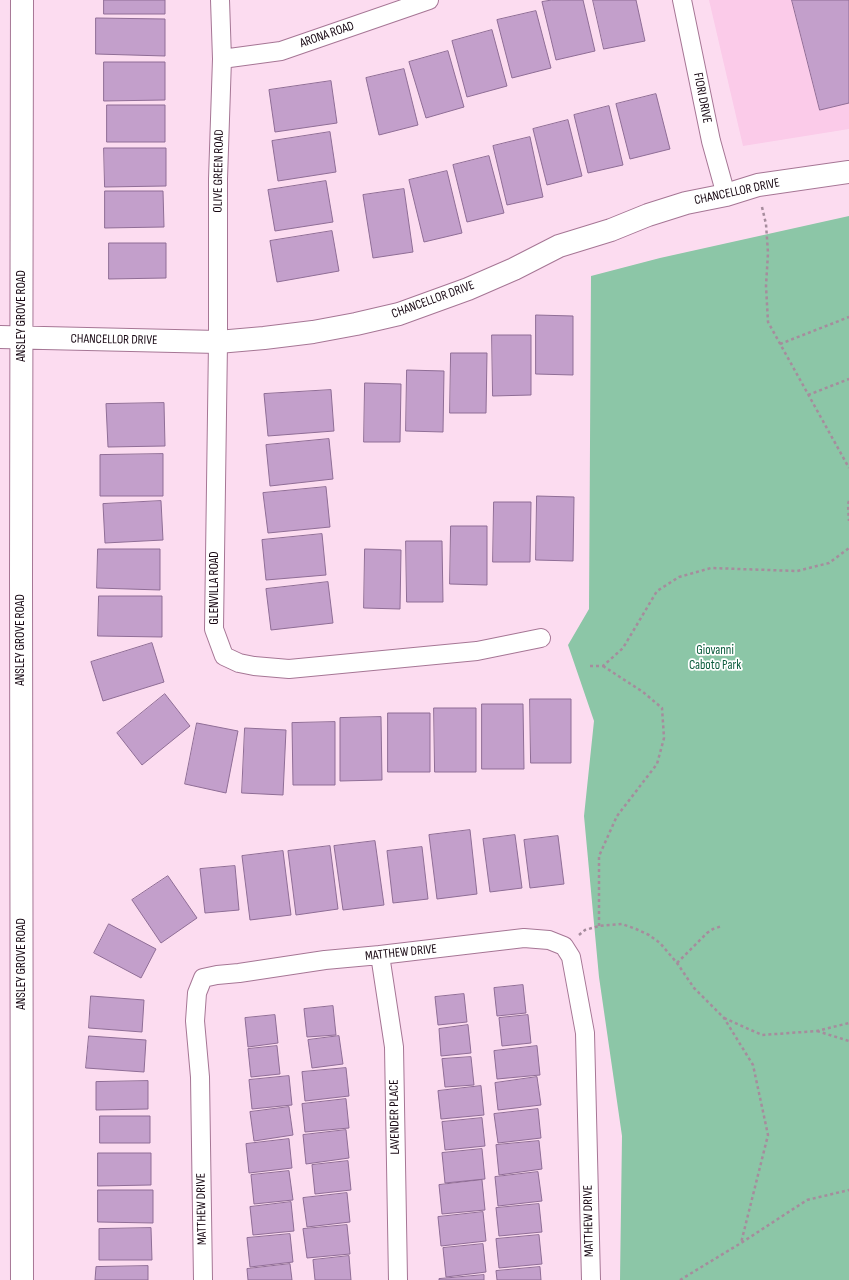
<!DOCTYPE html>
<style>
body{margin:0}
canvas{display:block;background:#fcdcf0}
</style>
<canvas width="849" height="1280"></canvas>
<script>
const c = document.querySelector('canvas').getContext('2d');
c.lineJoin = 'round';
function fill(path, color) {
  c.fillStyle = color;
  c.fill(path, 'evenodd');
}
function strokePath(path, color, width, dash) {
  c.strokeStyle = color;
  c.lineWidth = width;
  c.lineCap = dash ? 'butt' : 'round';
  c.setLineDash(dash || []);
  c.stroke(path);
}
function drawText(font, color, halo, rows, align = 'center') {
  c.font = font + ' "Sofia Sans Condensed",sans-serif';
  c.lineWidth = 3.5;
  c.setLineDash([]);
  c.textBaseline = 'middle';
  c.strokeStyle = halo;
  c.fillStyle = color;
  for (const [text, x, y, turn = 0] of rows) {
    c.save();
    c.translate(x, y);
    c.rotate((+turn || 0) * Math.PI / 180);
    c.textAlign = isNaN(turn) ? turn : align;
    if (halo) c.strokeText(text, 0, 0);
    c.fillText(text, 0, 0);
    c.restore();
  }
}
const built = new Path2D(`
 M709,0H849V129L743,146Z`);
const green = new Path2D(`
 M849,216V1280H620L622,1136L599,977L584,816L594,721L568,645L589,609L591,276L660,258Z`);
const building = new Path2D(`
 M104,0H165V14H104Z
 M552,0H583L595,51L556,60L542,2Z
 M593,0H636L645,41L604,49Z
 M792,0H849V103L820,110Z
 M536,11L551,68L512,78L497,20Z
 M96,18L165,19V56L96,54Z
 M492,30L507,86L467,97L452,41Z
 M448,51L464,107L426,118L409,62Z
 M104,62H165V100L104,101Z
 M404,69L418,125L379,135L366,78Z
 M331,81L337,123L275,132L269,90Z
 M656,94L670,149L630,159L616,104Z
 M107,105H165V142H107Z
 M609,106L623,165L588,173L574,115Z
 M568,120L582,176L547,185L533,129Z
 M330,132L336,172L278,181L272,141Z
 M530,137L543,197L507,205L493,146Z
 M104,148H166V186L105,187Z
 M489,156L504,213L467,222L453,165Z
 M447,171L462,233L424,242L409,180Z
 M326,181L333,222L275,231L268,190Z
 M404,189L413,252L373,258L363,195Z
 M105,191H163L164,227L105,228Z
 M332,231L339,271L277,282L270,241Z
 M109,243H166V278L109,279Z
 M536,315L573,316V375L536,374Z
 M492,335H531V395L493,396Z
 M451,353H487L486,413H450Z
 M407,370L444,371L443,432L406,431Z
 M365,383L401,384L400,442H364Z
 M331,390L334,431L268,436L264,394Z
 M164,403L165,446L108,447L106,404Z
 M329,439L333,479L270,486L266,445Z
 M163,454V496H100V455Z
 M326,487L330,527L268,533L263,493Z
 M537,496L574,497L573,561L536,560Z
 M161,501L163,540L105,543L103,504Z
 M494,502H531L530,562H493Z
 M451,526H487V585L450,584Z
 M322,534L326,575L266,580L262,540Z
 M406,541H442L443,602H407Z
 M98,549H160V590L97,588Z
 M365,549L401,550L400,609L364,608Z
 M328,582L333,623L271,630L266,589Z
 M99,596H162V637L98,636Z
 M152,643L164,682L103,701L91,662Z
 M165,694L190,726L142,765L117,733Z
 M530,699H571V763H531Z
 M482,704H523L524,769H482Z
 M434,708H476V772H435Z
 M388,713H430V772H388Z
 M381,717L382,780L340,781V718Z
 M335,722V785H293L292,723Z
 M197,723L238,731L226,793L185,784Z
 M245,728L286,730L283,795L242,793Z
 M470,830L477,894L437,899L429,835Z
 M515,835L522,888L490,892L483,839Z
 M558,836L564,884L530,888L524,840Z
 M375,841L384,905L343,910L334,846Z
 M330,846L338,909L296,915L288,851Z
 M422,847L428,899L393,903L387,851Z
 M283,851L291,915L250,920L242,856Z
 M235,866L239,910L205,913L200,869Z
 M168,876L197,918L161,943L132,900Z
 M109,924L156,949L141,978L94,953Z
 M523,985L526,1013L497,1016L494,988Z
 M464,994L467,1022L438,1025L435,997Z
 M91,996L144,1000L142,1032L89,1028Z
 M333,1006L336,1035L307,1037L304,1009Z
 M275,1015L278,1043L248,1047L245,1018Z
 M528,1015L531,1043L502,1046L499,1018Z
 M468,1025L471,1053L441,1056L439,1029Z
 M89,1036L146,1040L144,1072L86,1068Z
 M339,1036L343,1064L312,1068L308,1040Z
 M277,1046L280,1074L251,1077L248,1049Z
 M537,1046L540,1075L497,1079L494,1051Z
 M471,1057L474,1085L445,1087L442,1059Z
 M346,1068L349,1096L305,1101L302,1072Z
 M289,1076L292,1105L252,1109L249,1080Z
 M537,1077L541,1105L498,1110L495,1083Z
 M148,1081V1109L96,1110V1082Z
 M481,1086L484,1115L441,1119L438,1091Z
 M346,1099L349,1128L305,1132L302,1104Z
 M289,1107L293,1135L254,1141L250,1112Z
 M538,1109L541,1138L498,1143L494,1114Z
 M100,1116H150V1143H100Z
 M482,1118L485,1146L445,1150L442,1122Z
 M346,1130L349,1158L306,1164L303,1135Z
 M289,1139L292,1168L249,1173L246,1144Z
 M539,1141L542,1169L499,1175L496,1145Z
 M482,1149L485,1179L445,1183L442,1153Z
 M98,1153H151V1185L98,1186Z
 M348,1161L351,1190L315,1194L312,1165Z
 M289,1171L293,1200L254,1204L251,1175Z
 M538,1172L542,1201L498,1206L495,1177Z
 M482,1180L485,1210L442,1214L439,1185Z
 M98,1190H153V1223L98,1222Z
 M347,1193L350,1222L307,1227L303,1198Z
 M291,1202L294,1231L253,1235L250,1207Z
 M539,1204L542,1232L499,1236L496,1208Z
 M483,1212L486,1241L441,1246L438,1217Z
 M347,1225L350,1254L307,1258L303,1229Z
 M151,1228L152,1260H99V1229Z
 M290,1234L293,1262L250,1267L247,1238Z
 M539,1235L542,1264L499,1268L496,1239Z
 M483,1244L486,1272L446,1277L443,1248Z
 M349,1256L351,1280H315L313,1260Z
 M290,1264L292,1280H248L247,1269Z
 M148,1266V1280H95L96,1267Z
 M540,1267L541,1280H497L496,1271Z
 M484,1275V1280H439V1279Z`);
const path = new Path2D(`
 M762,207L766,224L768,253L766,286L768,322L849,468
 M780,344L849,317
 M808,395L849,379
 M849,501L848,504L849,521
 M590,666H603L623,648L657,591L679,577L711,568L797,571L829,563L849,548
 M599,926V856L617,816L657,764L664,738L662,708L643,692L603,666
 M579,935L585,930L599,926L622,924L636,929L649,935L660,943L677,963L694,988L724,1018L753,1065L768,1135L741,1243
 M677,963L707,933L713,929L722,926
 M724,1018L762,1035L817,1031L849,1023
 M817,1031L849,1041
 M680,1280L741,1243L807,1200L849,1190`);
const minor = new Path2D(`
 M220,0L222,59L218,179V342L214,629L224,656L239,663L254,666L289,669L477,651L541,638
 M682,0L711,141L726,195
 M222,59L281,51L429,0
 M380,955L394,1047L398,1280
 M203,1280L200,1077L195,1021L197,993L203,978L217,975L239,973L325,960L380,955L524,938L549,940L564,946L571,957L585,1033L591,1280`);
const tertiary = new Path2D(`
 M0,337L218,342L264,338L313,332L356,324L399,314L468,289L514,269L559,246L611,230L648,215L686,203L726,195L758,185L849,172
 M22,1280L21,579L22,0`);
const streetNames = [
 ["ARONA ROAD",327,35,-19],
 ["FIORI DRIVE",702,98,79],
 ["OLIVE GREEN ROAD",219,171,-89],
 ["CHANCELLOR DRIVE",737,192,-12],
 ["CHANCELLOR DRIVE",433,300,-20],
 ["ANSLEY GROVE ROAD",22,316,-90],
 ["CHANCELLOR DRIVE",114,340,1],
 ["GLENVILLA ROAD",215,588,-90],
 ["ANSLEY GROVE ROAD",21,640,-90],
 ["MATTHEW DRIVE",401,953,-6],
 ["ANSLEY GROVE ROAD",22,964,-90],
 ["LAVENDER PLACE",395,1117,-91],
 ["MATTHEW DRIVE",202,1209,-91],
 ["MATTHEW DRIVE",589,1221,-91]
];
const parkNames = [
 ["Giovanni",715,651],
 ["Caboto Park",715,666]
];
fill(built, '#fbcbe9');
fill(green, '#8cc6a7');
fill(building, '#c39fcb');
strokePath(building, '#8f6d96', 1);
strokePath(minor, '#a67695', 20);
strokePath(tertiary, '#a67695', 24);
strokePath(path, '#a68c9d', 2.5, [3, 3]);
strokePath(minor, '#fff', 18);
strokePath(tertiary, '#fff', 22);
drawText('13px', '#160611', '#fff', streetNames);
drawText('13px', '#0c5c3d', '#fff', parkNames);
</script>
